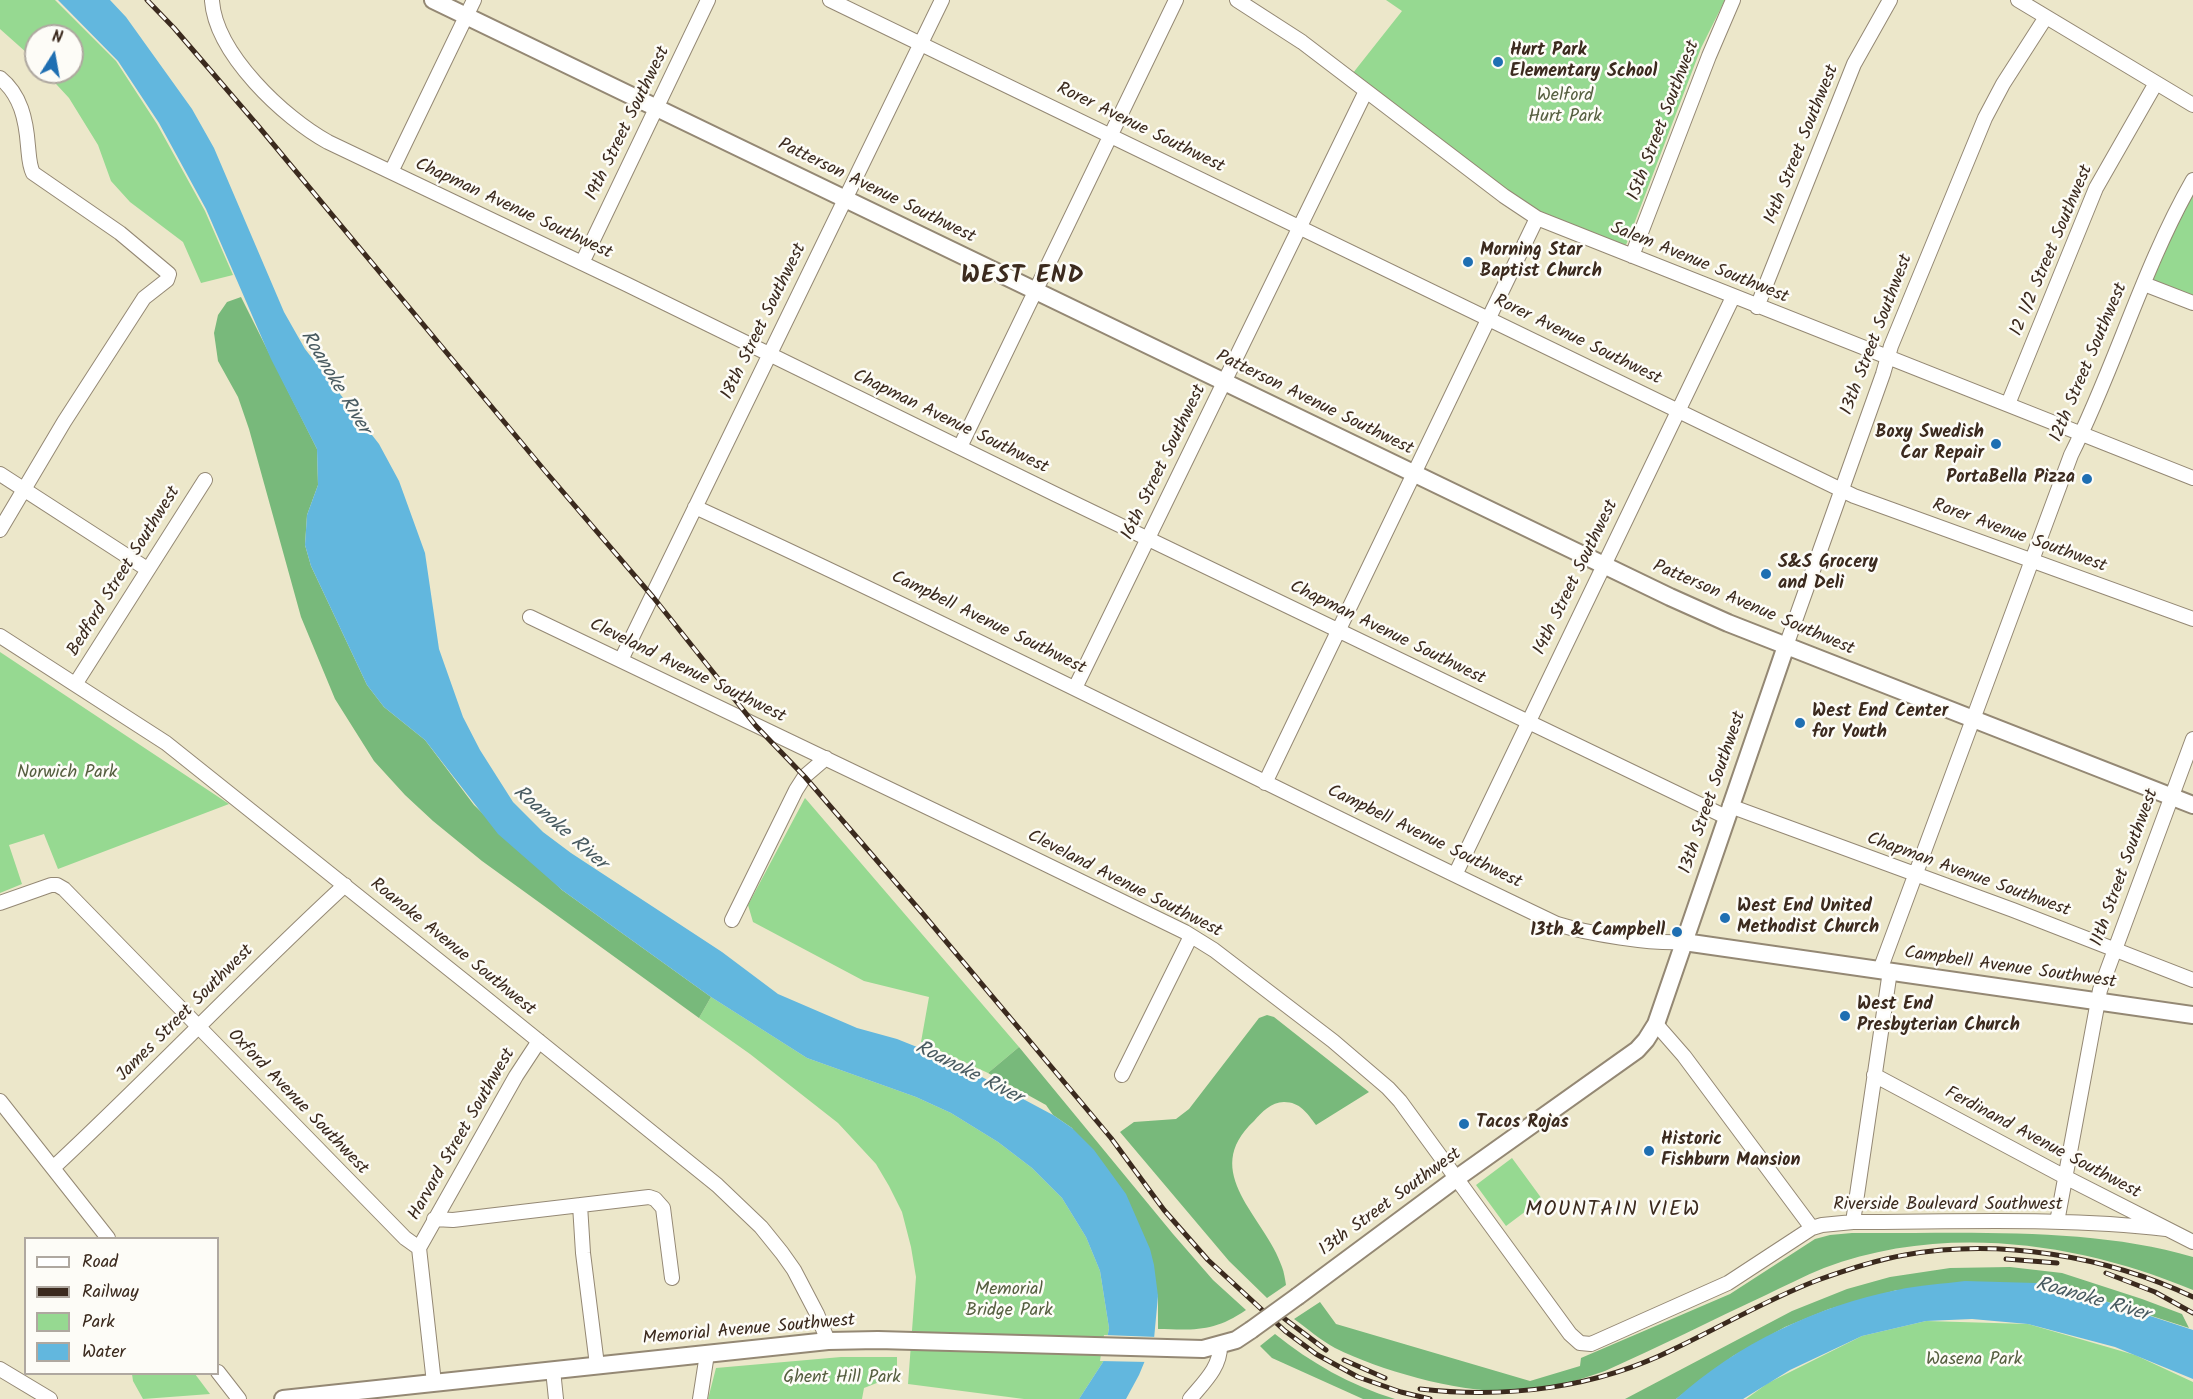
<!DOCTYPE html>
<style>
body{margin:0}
#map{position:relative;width:2193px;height:1399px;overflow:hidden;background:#ece7ca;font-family:Kalam,sans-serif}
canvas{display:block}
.legend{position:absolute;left:24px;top:1237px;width:195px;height:138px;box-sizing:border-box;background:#fdfcf7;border:2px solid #afa8a0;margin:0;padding:8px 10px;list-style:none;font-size:18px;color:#3b2a1e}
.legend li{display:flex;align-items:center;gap:12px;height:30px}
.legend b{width:30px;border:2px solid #afa8a0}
.north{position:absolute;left:24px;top:24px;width:60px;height:60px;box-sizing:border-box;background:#fdfcf7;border:2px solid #afa8a0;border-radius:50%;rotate:11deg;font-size:16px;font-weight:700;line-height:24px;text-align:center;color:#3b2a1e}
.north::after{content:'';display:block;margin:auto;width:21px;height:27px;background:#1f6fb2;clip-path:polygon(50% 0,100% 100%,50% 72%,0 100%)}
</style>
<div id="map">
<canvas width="2193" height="1399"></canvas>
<ul class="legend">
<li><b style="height:8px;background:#fff"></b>Road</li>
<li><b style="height:8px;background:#3b2a1e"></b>Railway</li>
<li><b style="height:16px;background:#96d991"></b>Park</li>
<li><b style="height:16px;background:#62b7de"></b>Water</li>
</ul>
<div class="north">N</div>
</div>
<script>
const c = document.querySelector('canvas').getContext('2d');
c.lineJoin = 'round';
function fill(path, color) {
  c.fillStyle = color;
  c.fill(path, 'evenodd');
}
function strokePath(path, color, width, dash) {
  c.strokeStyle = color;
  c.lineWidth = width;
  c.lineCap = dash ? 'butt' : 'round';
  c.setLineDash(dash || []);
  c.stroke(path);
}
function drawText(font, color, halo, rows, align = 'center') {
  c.font = font + ' Kalam,sans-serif';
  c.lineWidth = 5;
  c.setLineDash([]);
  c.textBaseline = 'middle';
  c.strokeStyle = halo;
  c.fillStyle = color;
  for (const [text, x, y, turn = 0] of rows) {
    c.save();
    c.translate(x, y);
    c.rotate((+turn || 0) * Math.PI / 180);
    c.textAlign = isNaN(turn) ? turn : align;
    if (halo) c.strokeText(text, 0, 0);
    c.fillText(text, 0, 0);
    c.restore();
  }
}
const green = new Path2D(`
 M0,0H55L116,61L157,124L205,211L233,275L201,283L183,242L130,202L111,181L98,145L69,98L45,72H72V36H36V61L0,29Z
 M1386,0H1725L1701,48L1626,245L1537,218L1349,78L1402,11Z
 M2193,180V303L2144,284Z
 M0,652L229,804L58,869L44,834L9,845L22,884L0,893Z
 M805,798L1019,1047L988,1073L921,1042L929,997L864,981L753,922L748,905Z
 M711,997L807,1058L916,1097L951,1113L998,1142L1032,1168L1062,1198L1086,1237L1100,1271L1109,1328L1103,1362L1079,1399H1024L908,1384L916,1277L911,1247L902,1212L889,1186L876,1164L838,1123L750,1054L699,1018Z
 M1512,1158L1542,1199L1506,1226L1476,1185Z
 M1926,1321L2028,1324L2135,1355L2193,1382V1399H1746L1768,1383L1862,1336Z
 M841,1357H897V1375L864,1388L862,1399H708L716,1368Z
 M132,1374H195L210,1394L143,1399L133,1381Z`);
const forest = new Path2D(`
 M241,297L317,449L318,485L307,515L305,545L311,566L367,685L384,707L425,740L474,805L562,890L711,997L699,1018L482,861L433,821L405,795L374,761L335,699L301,617L249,429L238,397L218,361L214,333L218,315L227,302Z
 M1267,1015L1274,1017L1369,1092L1316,1125C1307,1113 1300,1102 1284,1102C1271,1102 1262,1112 1254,1121C1198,1173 1266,1217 1282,1267C1284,1272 1285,1279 1286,1285L1267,1298L1229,1261L1120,1132L1134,1122L1176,1119L1189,1109L1259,1018Z
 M1019,1047L1173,1234L1213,1280L1246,1310C1214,1332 1195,1330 1158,1329V1296L1072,1128L1053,1115L1046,1105L988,1073Z
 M1852,1233C1960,1234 2089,1226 2193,1257V1290C2078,1242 1943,1223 1824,1268C1804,1276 1785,1286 1766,1295C1712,1320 1659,1347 1605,1371C1577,1381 1550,1388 1521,1391C1465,1395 1384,1372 1335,1348C1320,1340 1307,1328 1294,1319L1320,1302L1336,1324L1530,1381L1580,1366L1581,1358L1730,1294L1815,1239L1830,1235Z
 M2010,1267L2062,1273L2142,1299L2182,1314L2189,1328L2083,1294L1897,1290L1829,1309L1785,1327L1733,1356L1676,1399H1625L1792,1311L1847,1289L1890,1277L1950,1268Z
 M1275,1334C1311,1363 1350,1385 1395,1399H1363L1272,1358L1260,1346Z`);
const water = new Path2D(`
 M58,0H110L126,17L192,109L214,148L284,312L305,349L379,444L399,481L425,553L439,649L463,717L480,750L513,802L543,832L571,853L722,952L778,994L857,1028L897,1039L952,1061L1053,1115L1072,1128L1094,1150L1126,1194L1150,1249L1154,1265L1158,1296L1154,1339L1139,1375L1126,1399H1079L1103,1362L1109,1328L1100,1271L1086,1237L1062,1198L1032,1168L998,1142L951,1113L916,1097L807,1058L711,997L562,890L498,834L425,740L384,707L367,685L311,566L305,545L307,515L318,485L317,449L271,359L206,209L159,123L118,61Z
 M1965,1281L2036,1283L2083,1294L2193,1330V1379L2115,1347L2028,1324L1972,1319L1926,1321L1862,1336L1790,1370L1743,1399H1676C1737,1344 1817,1306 1897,1290C1919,1285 1943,1284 1965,1281Z`);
const pier = new Path2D(`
 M1104,1335L1157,1337L1148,1362L1100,1361Z`);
const minor = new Path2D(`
 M830,0L1854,496L2193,619
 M1237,0L1302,42L1504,196L1537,218L2193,478
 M2018,0L2193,105
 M212,1C216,54 284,118 328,142L626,284L1057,495L1726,817
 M0,78C21,95 26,120 28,146C29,155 29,165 33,173L120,233L169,274L167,280L144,298L64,422L0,530
 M391,172L474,0
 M1632,256L1709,56L1733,0
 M582,263L708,0
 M2144,284L2193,303
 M1757,307L1854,64L1890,0
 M2008,404L2096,188L2156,83
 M960,447L1176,0
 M0,474L147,569
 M695,507C985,640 1269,787 1557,924C1589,934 1651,944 1684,942
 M530,617L1002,843L1185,932L1214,950L1333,1041L1388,1088L1400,1101L1570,1334L1580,1343L1591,1344L1728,1283L1812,1228L1822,1225L1853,1222C1957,1222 2063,1217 2166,1229
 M0,636L166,743L483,996L717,1185L761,1227L782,1253L794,1270L817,1314L828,1341
 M1786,646L1883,374L1891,346L1985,118L2003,84L2046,17
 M621,660L942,0
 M76,683L205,480
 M1075,688L1366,91
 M1265,783L1537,218
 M1730,806L2013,910L2193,980
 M1455,875L1733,297
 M0,903L51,885H57L64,889L405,1238L419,1248
 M732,920L796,790L805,776L826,758
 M1880,970L2071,455C2116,365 2143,267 2193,180
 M1656,1024L1684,1056L1812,1228
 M1122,1075L1191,936
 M1874,1075L2067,1178L2193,1242
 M0,1101L108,1238
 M53,1168C152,1076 245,977 345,885
 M580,1205L583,1253L597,1365
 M434,1219L453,1220L649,1197L655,1199L663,1208L672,1278
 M1853,1222L1890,971
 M2057,1222L2100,990L2193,739
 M0,1369L50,1399
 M553,1370L556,1399
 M218,1372L239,1399
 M434,1383L419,1248L516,1076L539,1041
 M700,1399L707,1354
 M1190,1399C1203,1383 1221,1367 1220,1345`);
const major = new Path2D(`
 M433,0L1670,597L1728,623L2193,805
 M1684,942L2193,1015
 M1298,1296L1457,1178L1637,1050L1646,1040L1656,1024L1786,646
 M283,1399L828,1341L878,1340L1203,1349L1236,1340L1251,1330`);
const rail = new Path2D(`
 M147,0L174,28L259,127L545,471L653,597L756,726L805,777L923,914L1111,1138L1164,1210L1208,1260L1285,1331L1316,1354L1358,1377L1401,1392L1430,1399
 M2006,1259L2057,1263
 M2106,1273L2155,1292L2193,1313
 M1273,1310L1326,1350
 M1344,1360L1385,1378
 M1420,1389C1507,1399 1596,1388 1674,1349C1722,1326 1768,1299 1818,1280C1846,1270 1876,1260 1905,1255C1999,1238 2107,1256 2193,1297`);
const majorBridge = new Path2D(`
 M1251,1330L1298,1296`);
const markers = [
 [1498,62,6,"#1f6fb2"],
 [1468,262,6,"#1f6fb2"],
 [1996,444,6,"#1f6fb2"],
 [2087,479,6,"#1f6fb2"],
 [1766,574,6,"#1f6fb2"],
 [1800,723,6,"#1f6fb2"],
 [1725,918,6,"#1f6fb2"],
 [1677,932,6,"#1f6fb2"],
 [1845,1016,6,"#1f6fb2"],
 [1464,1124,6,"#1f6fb2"],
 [1649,1151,6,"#1f6fb2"]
];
const poiNames = [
 ["Hurt Park",1510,52],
 ["Elementary School",1510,73],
 ["Morning Star",1480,252],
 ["Baptist Church",1480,273],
 ["Boxy Swedish",1984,434,"right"],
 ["Car Repair",1984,455,"right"],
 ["PortaBella Pizza",2075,479,"right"],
 ["S&S Grocery",1778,564],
 ["and Deli",1778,585],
 ["West End Center",1812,713],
 ["for Youth",1812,734],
 ["West End United",1737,908],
 ["Methodist Church",1737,929],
 ["13th & Campbell",1665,932,"right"],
 ["West End",1857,1006],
 ["Presbyterian Church",1857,1027],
 ["Tacos Rojas",1476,1124],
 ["Historic",1661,1141],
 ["Fishburn Mansion",1661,1162]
];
const parkNames = [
 ["Welford",1565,97],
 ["Hurt Park",1565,118],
 ["Norwich Park",67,774],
 ["Memorial",1009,1291],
 ["Bridge Park",1009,1312],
 ["Wasena Park",1974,1361],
 ["Ghent Hill Park",842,1379]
];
const streetNames = [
 ["15th Street Southwest",1665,121,-69],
 ["19th Street Southwest",629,124,-64],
 ["Rorer Avenue Southwest",1140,129,26],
 ["14th Street Southwest",1803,145,-68],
 ["Patterson Avenue Southwest",876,192,26],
 ["Chapman Avenue Southwest",513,210,25],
 ["12 1/2 Street Southwest",2053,251,-67],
 ["Salem Avenue Southwest",1699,264,22],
 ["18th Street Southwest",765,322,-64],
 ["13th Street Southwest",1878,335,-69],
 ["Rorer Avenue Southwest",1577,341,26],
 ["12th Street Southwest",2090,363,-67],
 ["Patterson Avenue Southwest",1314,404,26],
 ["Chapman Avenue Southwest",950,423,26],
 ["16th Street Southwest",1165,463,-64],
 ["Rorer Avenue Southwest",2019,537,20],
 ["Bedford Street Southwest",125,572,-58],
 ["14th Street Southwest",1577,578,-64],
 ["Patterson Avenue Southwest",1753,609,23],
 ["Campbell Avenue Southwest",988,624,26],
 ["Chapman Avenue Southwest",1387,634,26],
 ["Cleveland Avenue Southwest",687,672,26],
 ["13th Street Southwest",1714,793,-71],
 ["Campbell Avenue Southwest",1424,838,26],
 ["11th Street Southwest",2126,868,-70],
 ["Chapman Avenue Southwest",1968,876,20],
 ["Cleveland Avenue Southwest",1124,885,27],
 ["Roanoke Avenue Southwest",452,948,39],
 ["Campbell Avenue Southwest",2010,969,8],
 ["James Street Southwest",186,1014,-45],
 ["Oxford Avenue Southwest",297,1103,46],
 ["Harvard Street Southwest",463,1135,-60],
 ["Ferdinand Avenue Southwest",2042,1144,28],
 ["13th Street Southwest",1391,1203,-36],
 ["Riverside Boulevard Southwest",1948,1206],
 ["Memorial Avenue Southwest",749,1331,-5]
];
const waterNames = [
 ["Roanoke River",334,383,59],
 ["Roanoke River",559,829,41],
 ["Roanoke River",968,1074,27],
 ["Roanoke River",2092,1301,16]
];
const quarterNames = [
 ["MOUNTAIN VIEW",1613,1211]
];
const districtNames = [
 ["WEST END",1023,278]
];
fill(green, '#96d991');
fill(forest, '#78b97b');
fill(water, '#62b7de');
fill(pier, '#ece7ca');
strokePath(minor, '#948874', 16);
strokePath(major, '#948874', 20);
strokePath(minor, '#fff', 14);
strokePath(major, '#fff', 16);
strokePath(rail, '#3b2a1e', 5);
strokePath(rail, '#fdfcf7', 3, [9]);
strokePath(majorBridge, '#948874', 20, []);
strokePath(majorBridge, '#fff', 16);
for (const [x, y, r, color] of markers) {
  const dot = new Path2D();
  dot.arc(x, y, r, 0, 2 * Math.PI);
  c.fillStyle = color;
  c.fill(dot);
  strokePath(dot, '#fdfcf7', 2);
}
drawText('bold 18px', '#3b2a1e', '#fdfcf7', poiNames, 'left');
drawText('18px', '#565f40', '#fdfcf7', parkNames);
drawText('18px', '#3b2a1e', '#fdfcf7', streetNames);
drawText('italic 20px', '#495b61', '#fdfcf7', waterNames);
c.letterSpacing = '1.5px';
drawText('21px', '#3b2a1e', '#fdfcf7', quarterNames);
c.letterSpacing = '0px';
c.letterSpacing = '1.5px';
drawText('bold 24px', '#3b2a1e', '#fdfcf7', districtNames);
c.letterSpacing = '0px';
</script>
